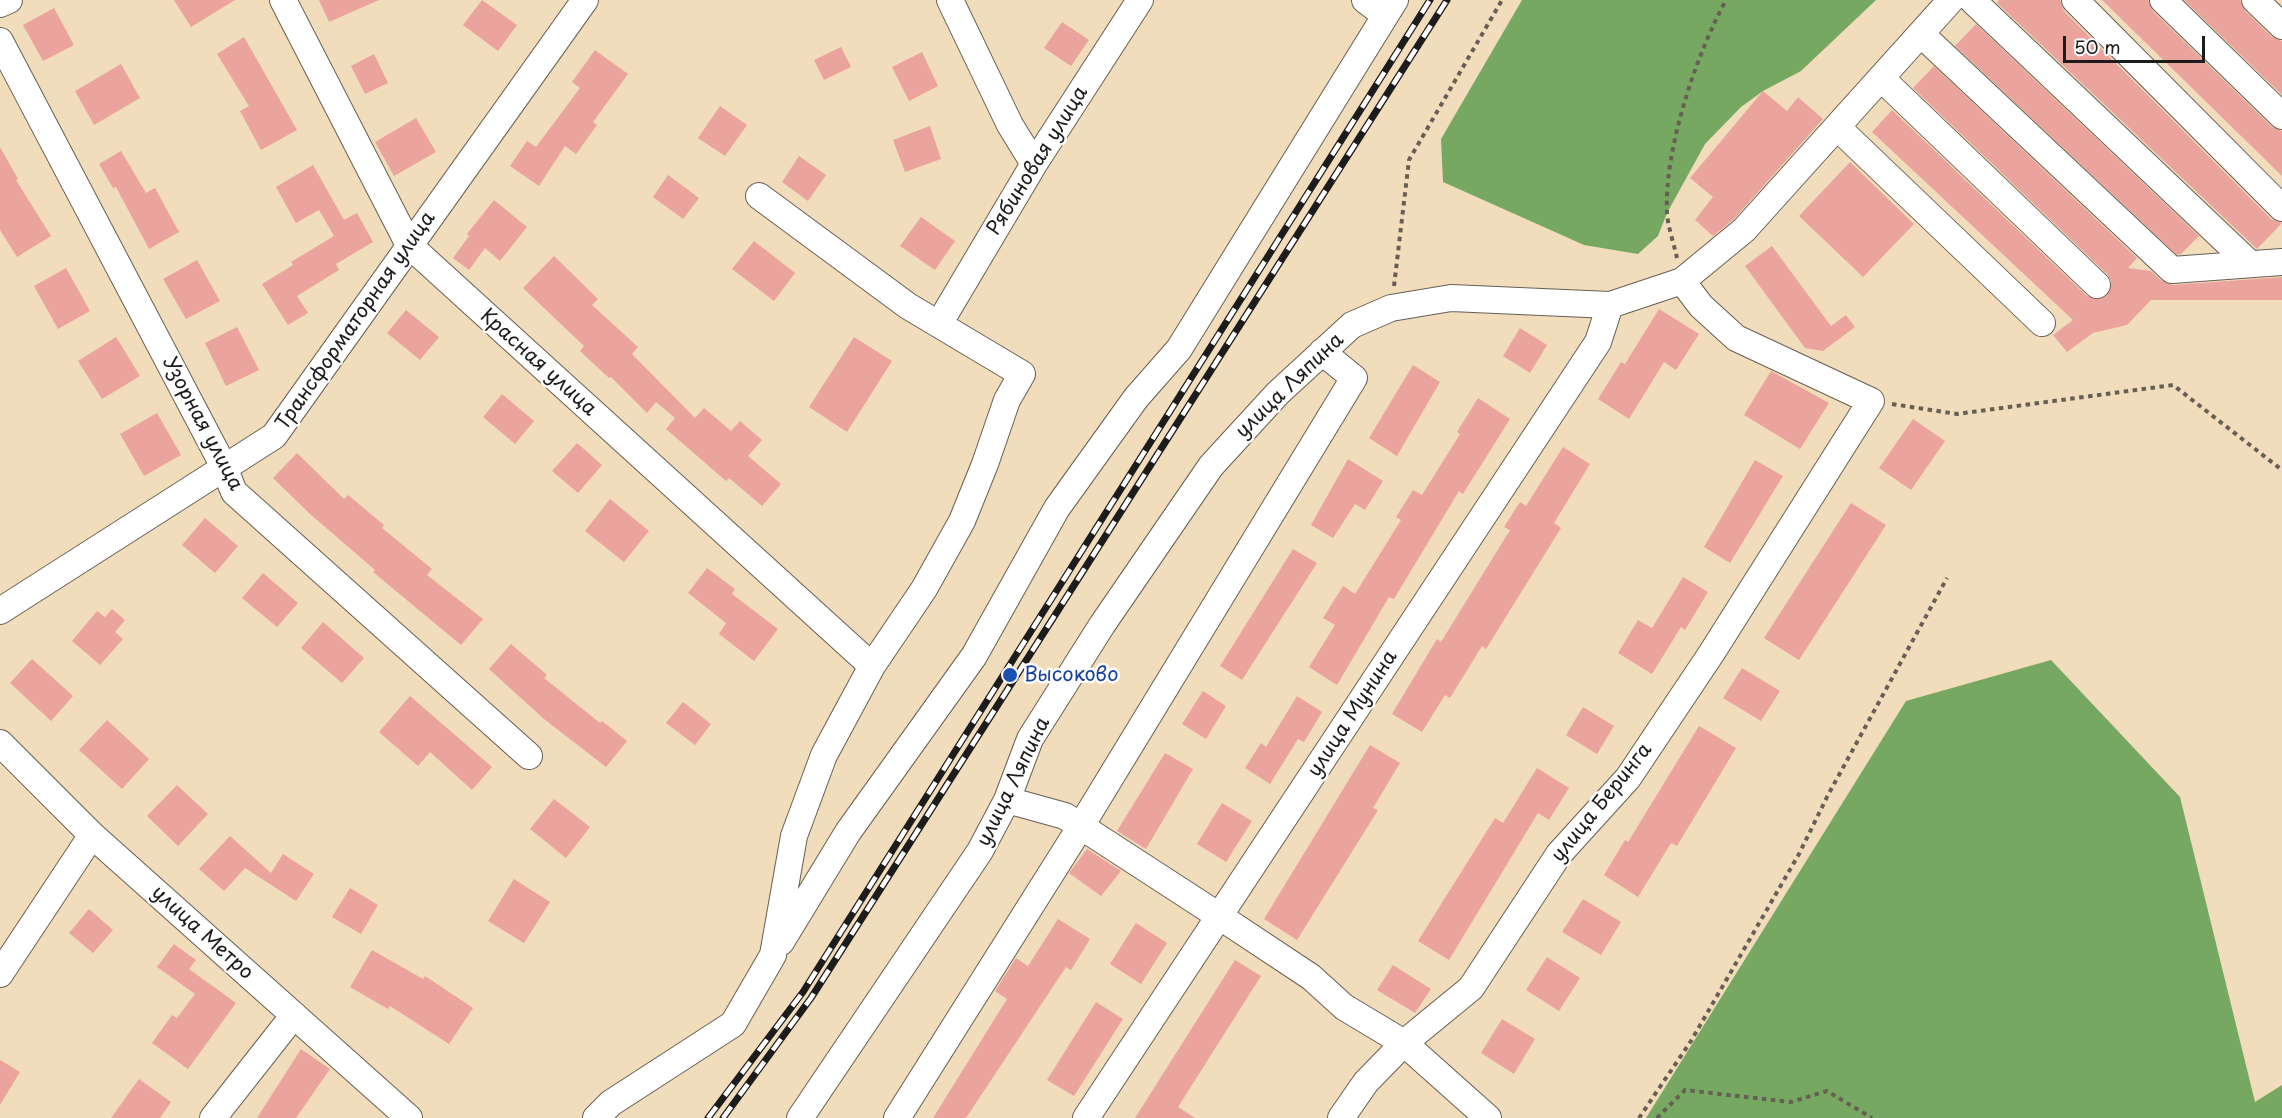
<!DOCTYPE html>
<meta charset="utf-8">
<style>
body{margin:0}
#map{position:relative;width:2282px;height:1118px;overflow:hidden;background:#f1dcbb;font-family:"Playpen Sans",sans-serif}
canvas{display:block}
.scale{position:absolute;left:2063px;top:36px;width:142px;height:27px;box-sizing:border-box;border:3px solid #1c1c1c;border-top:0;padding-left:8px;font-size:18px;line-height:21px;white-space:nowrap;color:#1c1c1c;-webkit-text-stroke:4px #fff;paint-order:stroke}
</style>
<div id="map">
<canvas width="2282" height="1118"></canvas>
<div class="scale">50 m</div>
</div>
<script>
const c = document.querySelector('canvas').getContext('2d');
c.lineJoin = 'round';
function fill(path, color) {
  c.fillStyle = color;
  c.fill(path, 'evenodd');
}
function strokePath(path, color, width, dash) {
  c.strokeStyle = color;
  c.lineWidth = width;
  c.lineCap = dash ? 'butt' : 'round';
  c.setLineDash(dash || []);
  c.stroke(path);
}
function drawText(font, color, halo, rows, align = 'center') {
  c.font = font + ' "Playpen Sans",sans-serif';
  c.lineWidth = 5;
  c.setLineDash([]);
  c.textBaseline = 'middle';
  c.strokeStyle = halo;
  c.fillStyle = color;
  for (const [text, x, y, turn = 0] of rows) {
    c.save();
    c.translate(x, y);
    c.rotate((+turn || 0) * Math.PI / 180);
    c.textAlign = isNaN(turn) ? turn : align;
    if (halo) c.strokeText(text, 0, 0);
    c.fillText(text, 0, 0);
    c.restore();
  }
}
const forest = new Path2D(`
 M1522,0H1876L1801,71L1763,91L1741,107L1705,144L1667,213L1658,236L1638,254L1584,245L1443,182L1441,139Z
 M2051,660L2180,797L2255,1102L2282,1085V1118H1646L1906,701Z`);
const building = new Path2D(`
 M174,0H235L191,27Z
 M319,0H379L329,22Z
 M482,0L517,25L498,51L463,25Z
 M1999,0H2060L2064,11L2271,219L2282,223L2257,249L1997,3Z
 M2102,0H2148L2153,11L2272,127L2282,131V176Z
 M2184,0H2240L2245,11L2272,37L2282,41V95Z
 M54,8L74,45L43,61L23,25Z
 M1062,22L1089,40L1071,66L1044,48Z
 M1976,24L2199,236L2181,254L2177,255L1955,46Z
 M244,37L297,130L261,150L240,111L249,106L217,54Z
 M841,47L851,67L824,80L814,60Z
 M595,50L628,74L593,122L597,125L576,154L565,146L539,186L510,166L527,141L536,147L580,88L572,82Z
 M922,52L938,86L909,101L892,67Z
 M374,54L388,83L365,94L351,66Z
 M121,64L140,98L94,125L75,91Z
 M1934,66L2137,258L2128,268L2151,271L2162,281L2173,285L2282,277V300H2151L2127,325L2093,333L2067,352L2053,335L2073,320L1872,132L1892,110L2087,296L2101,299L2108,295L2111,281L2107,274L1913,88Z
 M1763,91L1787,111L1798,97L1823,119L1734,219L1713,236L1695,220L1713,197L1690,178Z
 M720,106L747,125L725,156L698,138Z
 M416,118L436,152L394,176L375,142Z
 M930,126L941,159L905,172L893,140Z
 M0,147L18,179L16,180L51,236L17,257L0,230Z
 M121,151L146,193L155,188L179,232L149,249L116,187L113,188L99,164Z
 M799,156L826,175L808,201L782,182Z
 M1850,162L1914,224L1863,277L1799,216Z
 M313,165L344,220L357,213L373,242L336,264L339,270L297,296L308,313L288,325L262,284L293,265L291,262L334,236L319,210L296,223L276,187Z
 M668,175L699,198L683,219L653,197Z
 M494,200L527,227L500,261L485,248L469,270L453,258L469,236L467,234Z
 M921,217L955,241L935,270L900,246Z
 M754,241L795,273L774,301L732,269Z
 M1772,246L1831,326L1846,315L1855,327L1823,351L1805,348L1745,266Z
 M554,256L598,299L592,305L638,347L632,354L695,418L704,408L731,431L740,421L762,440L748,456L781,484L762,506L729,478L726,481L666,429L675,418L656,402L647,413L611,377L609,378L580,351L584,346L523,288Z
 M197,260L220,301L186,319L163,279Z
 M66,268L90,311L58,329L34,286Z
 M1659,309L1699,334L1676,370L1664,362L1629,419L1598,399L1621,362L1625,364Z
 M406,310L439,337L420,360L387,333Z
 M237,327L259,370L226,386L205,343Z
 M1520,328L1547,345L1530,373L1503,356Z
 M116,337L140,376L102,399L78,361Z
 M854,337L892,361L847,432L809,407Z
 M1413,365L1440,382L1397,456L1369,438Z
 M1771,371L1829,403L1800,449L1744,415Z
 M502,394L534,421L515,444L483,417Z
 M1478,398L1510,419L1463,494L1459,491L1394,599L1389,597L1337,685L1309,667L1335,625L1323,618L1343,586L1355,594L1401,520L1396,517L1413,490L1422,495L1460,434L1457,432Z
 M157,413L181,455L144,476L120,434Z
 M1913,419L1945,441L1911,490L1879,468Z
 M577,443L602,465L578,493L552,471Z
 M1563,447L1590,464L1554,523L1561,528L1486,649L1482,646L1450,698L1445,695L1422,732L1392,714L1437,639L1441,642L1510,530L1504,527L1520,502L1526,506Z
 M297,453L344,499L348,495L384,525L382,528L432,569L427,575L483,619L461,645L373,572L375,570L310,514L273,478Z
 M1348,459L1383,481L1365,510L1355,504L1333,538L1311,525Z
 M1755,460L1783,476L1730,563L1704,547Z
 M610,499L649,531L624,562L585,531Z
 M1851,503L1886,525L1799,660L1764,638Z
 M205,518L238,546L215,573L182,545Z
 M1293,549L1317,563L1242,680L1220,666Z
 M707,568L735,589L732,594L778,629L754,661L719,634L726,623L688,593Z
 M263,573L298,603L277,627L242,598Z
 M1683,577L1708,592L1685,630L1681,627L1652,674L1618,653L1638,620L1652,628Z
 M112,609L125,620L115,632L123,639L100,665L72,641L97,611L105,617Z
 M323,622L364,658L342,683L301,648Z
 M511,644L547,675L544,678L600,723L602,721L627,741L606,767L544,719L489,669Z
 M32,659L73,696L51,721L10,683Z
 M1742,668L1780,691L1761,721L1723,698Z
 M1203,691L1226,706L1206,739L1182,724Z
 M410,696L492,767L472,790L430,752L418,766L379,732Z
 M1297,696L1322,712L1304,742L1298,739L1270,784L1245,768L1261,743L1266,747Z
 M683,702L711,724L695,745L666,723Z
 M1583,707L1614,726L1597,754L1566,735Z
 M107,720L149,759L122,789L79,750Z
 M1699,726L1736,748L1677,846L1671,843L1638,897L1604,875L1625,840L1628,842Z
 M1370,745L1400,763L1373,808L1378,810L1297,940L1264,919Z
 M1165,753L1193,769L1146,849L1117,831Z
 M1537,768L1569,788L1549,820L1538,813L1449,960L1418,941L1495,818L1503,823Z
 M177,785L208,814L178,846L147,816Z
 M554,799L590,827L566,858L530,829Z
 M1222,803L1252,821L1226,862L1197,844Z
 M230,836L271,873L283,854L314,874L296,901L245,868L224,891L199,869Z
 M1087,849L1121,871L1101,896L1069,873Z
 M514,879L550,902L524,943L488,921Z
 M350,888L378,905L361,934L332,917Z
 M1583,899L1621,922L1601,955L1562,932Z
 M89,909L113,930L93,953L69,933Z
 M1058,919L1090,939L1071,970L1066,967L966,1118H933L1007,999L995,991L1016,958L1028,966Z
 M1136,923L1167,943L1141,984L1110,964Z
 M174,944L196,960L189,969L236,1003L188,1069L152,1043L172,1015L177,1018L195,994L157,967Z
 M372,950L423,979L425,976L473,1008L449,1044L390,1006L388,1009L350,987Z
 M1547,957L1580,978L1559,1011L1526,990Z
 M1235,960L1261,976L1178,1107L1195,1118H1135Z
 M1393,965L1431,989L1415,1013L1377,990Z
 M1096,1002L1123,1019L1074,1096L1047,1080Z
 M1502,1019L1535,1039L1514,1074L1481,1053Z
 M301,1049L330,1069L296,1118H257Z
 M0,1060L20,1072L0,1105Z
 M139,1079L171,1102L160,1118H111Z`);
const path = new Path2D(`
 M1677,258C1674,244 1668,227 1667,213C1664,150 1696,55 1726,0
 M1394,286L1409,160L1502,0
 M1892,404L1957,414L2173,385L2282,470
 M1639,1118L1691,1041L1799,854L1828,795L1947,578
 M1657,1118L1685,1090L1791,1102L1827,1091L1872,1118`);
const minor = new Path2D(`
 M283,0L409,245L872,666
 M950,0L1010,125L1034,164
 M1365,0L1385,15
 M1972,0L2249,263
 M2075,0L2282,208
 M2163,0L2282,116
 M2255,0L2282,26
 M0,4L9,0
 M1921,34L2172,270L2282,262
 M0,41L224,467L234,492L529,756
 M1881,78L2097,285
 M1837,127L2042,323
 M939,324L1034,164L1140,0
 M0,611L274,436L585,0
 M0,743L92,835L409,1118
 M1007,800L1065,816L1219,916L1311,977L1344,1007L1404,1043L1488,1118
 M781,942L848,832L974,656L1057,508L1136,398L1179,349L1395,0
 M0,974L92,835
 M213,1118L294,1015
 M596,1118L611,1103L733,1024L773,955L794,836L824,755L872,666L924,589L962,521L985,464L1007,400L1022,374L908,306L759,196
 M800,1118L980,851L1007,800L1030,739L1102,625L1211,466L1278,393L1352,325L1391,308L1451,298L1610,305L1682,281L1744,230L1951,0
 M897,1118L1081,826L1354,378L1322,352
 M1086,1118L1598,342L1610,305
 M1341,1118L1366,1082L1404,1043L1471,988L1559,854L1628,778L1711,654L1871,401L1736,338L1701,306L1682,281`);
const rail = new Path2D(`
 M708,1118L803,992L1430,0
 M723,1118L811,998L1447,0`);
const markers = [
 [1010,675,8,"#1a4fb4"]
];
const streetNames = [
 ["Рябиновая улица",1038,161,-58],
 ["Трансформаторная улица",356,321,-55],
 ["Красная улица",538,363,42],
 ["улица Ляпина",1290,386,-44],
 ["Узорная улица",202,424,62],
 ["улица Мунина",1353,714,-57],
 ["улица Ляпина",1014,782,-64],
 ["улица Беринга",1602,803,-51],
 ["улица Метро",202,933,42]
];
const transitNames = [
 ["Высоково",1024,675]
];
fill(forest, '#77a862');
fill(building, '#eba49d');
strokePath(minor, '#675f54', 28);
strokePath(path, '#675f54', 4, [4.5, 4.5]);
strokePath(minor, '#fff', 26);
strokePath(rail, '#1c1c1c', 7);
strokePath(rail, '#fff', 4.5, [14]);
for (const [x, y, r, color] of markers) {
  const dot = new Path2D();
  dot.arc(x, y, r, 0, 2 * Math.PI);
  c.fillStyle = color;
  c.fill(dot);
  strokePath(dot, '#fff', 2);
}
drawText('20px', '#1c1c1c', '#fff', streetNames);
drawText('20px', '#164399', '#fff', transitNames, 'left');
</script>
